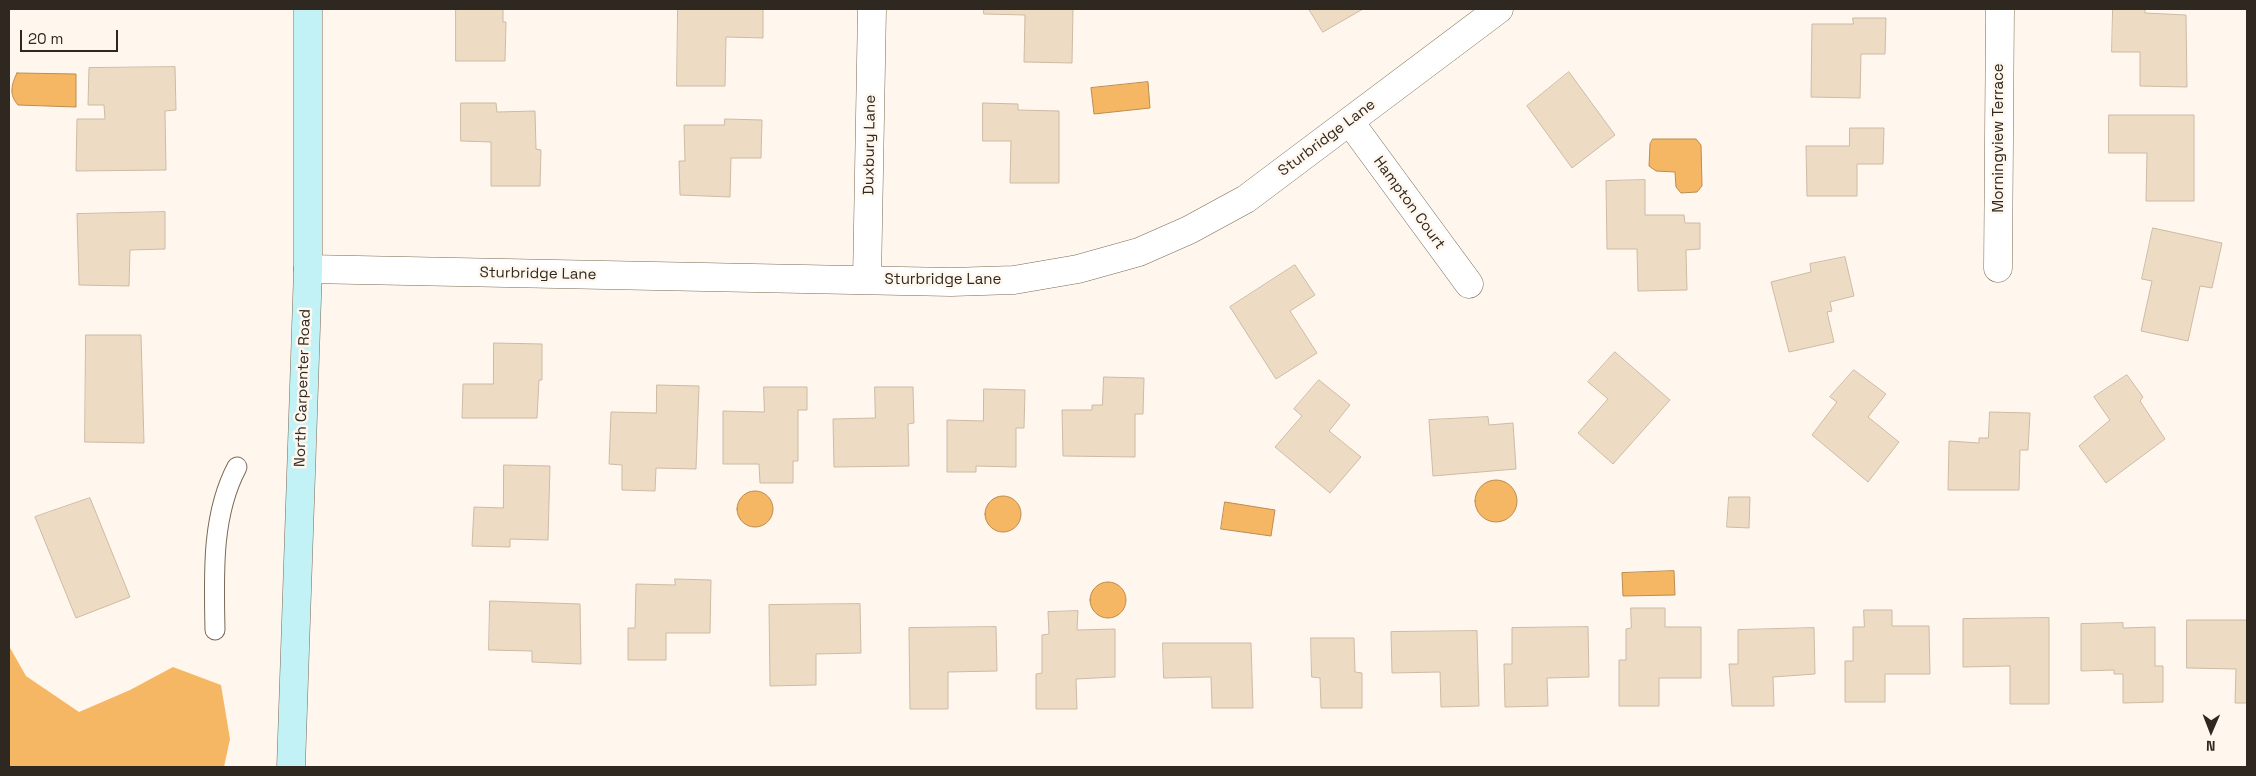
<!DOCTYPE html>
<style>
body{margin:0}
#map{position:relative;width:2256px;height:776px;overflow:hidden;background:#fff7ee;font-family:"Space Grotesk",sans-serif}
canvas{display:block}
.frame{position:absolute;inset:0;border:10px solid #2f2820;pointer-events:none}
.north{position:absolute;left:2186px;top:706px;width:50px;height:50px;-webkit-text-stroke:4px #fff7ee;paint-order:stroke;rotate:181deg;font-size:14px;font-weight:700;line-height:20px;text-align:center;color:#2f2820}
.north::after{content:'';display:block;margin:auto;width:18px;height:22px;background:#2f2820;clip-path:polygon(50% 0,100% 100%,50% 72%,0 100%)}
.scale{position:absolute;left:20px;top:30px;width:98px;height:22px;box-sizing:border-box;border:2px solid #2f2820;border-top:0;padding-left:6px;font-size:15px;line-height:18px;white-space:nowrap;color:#2f2820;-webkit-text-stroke:4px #fff7ee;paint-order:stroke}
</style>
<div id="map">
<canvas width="2256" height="776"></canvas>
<div class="frame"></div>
<div class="north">N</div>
<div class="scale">20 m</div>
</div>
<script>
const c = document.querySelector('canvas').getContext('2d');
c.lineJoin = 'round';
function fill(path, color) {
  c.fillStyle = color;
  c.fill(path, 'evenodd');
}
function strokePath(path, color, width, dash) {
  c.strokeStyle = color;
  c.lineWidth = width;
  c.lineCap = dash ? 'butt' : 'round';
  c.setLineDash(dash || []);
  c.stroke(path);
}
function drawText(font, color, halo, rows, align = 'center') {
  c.font = font + ' "Space Grotesk",sans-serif';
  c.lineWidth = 5;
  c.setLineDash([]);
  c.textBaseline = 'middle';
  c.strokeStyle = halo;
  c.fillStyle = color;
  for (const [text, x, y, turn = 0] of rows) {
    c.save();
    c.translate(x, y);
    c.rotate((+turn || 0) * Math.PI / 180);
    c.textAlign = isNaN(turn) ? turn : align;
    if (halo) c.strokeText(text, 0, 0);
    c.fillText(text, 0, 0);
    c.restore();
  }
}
const forest = new Path2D(`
 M9,646L26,676L79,712L130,690L173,667L221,685L230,739L224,767H9Z`);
const water = new Path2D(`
 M17,73L76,74V107L18,105C9,95 11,85 17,73Z
 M1148,82L1150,108L1094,114L1091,88Z
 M1653,139H1696L1701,145L1702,186L1697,192L1681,193L1676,187L1675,172L1656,171L1649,166L1650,144Z
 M1475 501a21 21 0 1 1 42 0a21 21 0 1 1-42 0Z
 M737 509a18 18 0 1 1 36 0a18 18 0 1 1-36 0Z
 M985 514a18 18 0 1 1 36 0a18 18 0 1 1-36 0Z
 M1225,502L1275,510L1271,536L1221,529Z
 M1674,571L1675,595L1623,596L1622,573Z
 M1090 600a18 18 0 1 1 36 0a18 18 0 1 1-36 0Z`);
const building = new Path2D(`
 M456,9H503V22H506L505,61H456Z
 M678,9H763V38L726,37L725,86H677Z
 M984,9H1073L1072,63L1024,62L1025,15L984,14Z
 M1309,9H1363L1323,32Z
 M2113,9H2145V13L2186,15L2187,87L2140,86V52H2112Z
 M1853,18H1886L1885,54H1861L1860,98L1811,97L1812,24H1853Z
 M175,67L176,110L165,111L166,170L76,171L77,119H105L104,105H88L89,68Z
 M1569,72L1615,135L1572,168L1527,106Z
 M461,103H496L497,112L535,111L536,149L541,150L540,186H491V142L461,141Z
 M983,103L1018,104V110L1059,111V183H1010L1011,141H983Z
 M2109,115H2194V201H2146L2147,153H2109Z
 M725,119L762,120L761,158H731L730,197L680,195L679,161H685L684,125H724Z
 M1850,128H1884L1883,164H1857V196H1807L1806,146H1849Z
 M1645,180V215H1684L1685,223H1700V249L1686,250L1687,290L1638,291L1637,249H1607L1606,181Z
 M165,212V249L130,250L129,286L79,285L77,214Z
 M2153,228L2222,243L2212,288L2200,286L2188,341L2141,331L2152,281L2142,279Z
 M1845,257L1854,296L1830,302L1832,311L1827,312L1834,342L1789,352L1771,282L1811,272L1810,264Z
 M1295,265L1315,295L1290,311L1317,353L1276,379L1230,307Z
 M86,335H141L144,443L85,442Z
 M494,343L542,344V380H539L537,418H462L463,384H493Z
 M1615,352L1670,400L1613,464L1578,433L1608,399L1588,382Z
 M1854,370L1886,394L1868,417L1899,442L1868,482L1812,435L1837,402L1830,397Z
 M2127,375L2143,397L2140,401L2165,439L2106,483L2079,446L2110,420L2094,397Z
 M1104,377L1144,378L1143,414H1135V457L1063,456L1062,410H1092V405H1102Z
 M1319,380L1350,405L1329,431L1361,457L1330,493L1275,447L1302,416L1294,409Z
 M657,385L699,386L696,469L656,468L655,491L622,490V465L609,464L611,412L656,413Z
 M764,387H807V410H798V461H793V483H760L759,464H723V411L764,412Z
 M875,387H913L914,423L908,424L909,466L834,467L833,419L875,418Z
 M984,389L1025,390L1024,428H1016V467L976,466V472H947V420L983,421Z
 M1990,412L2030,413L2028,450H2020L2019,490H1948L1949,441L1979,443V438H1988Z
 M1488,417L1489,425L1513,423L1516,469L1433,476L1429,420Z
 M504,465L550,466L548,540L510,539V547L472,546L474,507L503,508Z
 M1729,497H1750L1749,528L1727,527Z
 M90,498L130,597L76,618L35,517Z
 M675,579L711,580L710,633H666V660H628V628H635L636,584L675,585Z
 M490,601L580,604L581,664L532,662V651L489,650Z
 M860,604L861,653L816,654V685L770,686L769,605Z
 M1631,608H1665V627H1701V678H1659V706H1619V660H1626V629L1631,628Z
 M1864,610H1892V626H1929L1930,674H1885V702H1845V661H1853V627H1864Z
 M1078,611L1077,630L1115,629V677L1076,679L1077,709H1036V674L1042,673V635L1049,634L1048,612Z
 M2049,618V704H2010V666L1963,667V619Z
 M2187,620H2247V703H2235L2236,669L2187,668Z
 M2123,623V628L2155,627V666H2163V702L2123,703V674H2114V670L2081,671V624Z
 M996,627L997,671L948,672V709H910L909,628Z
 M1588,627L1589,677L1547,678L1548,706L1505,707L1504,664H1512V628Z
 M1814,628L1815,674L1773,677L1774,706H1732L1729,664H1738V630Z
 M1477,631L1479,706L1441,707L1440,672L1392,673L1391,632Z
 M1311,638H1354L1355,672L1362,673V708H1321L1320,678L1312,677Z
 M1163,643H1251L1253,708H1212L1211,677L1164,678Z`);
const lane = new Path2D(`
 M215,630C214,576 211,516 237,467`);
const street = new Path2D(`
 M1350,122L1469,284
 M1998,268L2000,9
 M308,269L951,282L1014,280L1078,269L1139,252L1189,230L1246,199L1499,9
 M867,280L872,9`);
const secondary = new Path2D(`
 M291,767L308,269V9`);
const streetNames = [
 ["Sturbridge Lane",1327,138,-37],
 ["Morningview Terrace",1999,138,-90],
 ["Duxbury Lane",870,145,-89],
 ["Hampton Court",1409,203,54],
 ["Sturbridge Lane",538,274,1],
 ["Sturbridge Lane",943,280],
 ["North Carpenter Road",303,388,-88]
];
fill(forest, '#f5b764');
fill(water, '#f6b764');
strokePath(water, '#ba8c50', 1);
fill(building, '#eedbc4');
strokePath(building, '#cdbaa4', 1);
strokePath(lane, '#7a6a55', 21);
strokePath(street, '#7a6a55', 29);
strokePath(secondary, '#7a6a55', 29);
strokePath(lane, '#fff', 19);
strokePath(street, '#fff', 28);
strokePath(secondary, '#c2f1f6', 28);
drawText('15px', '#2f2820', '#fff7ee', streetNames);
</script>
